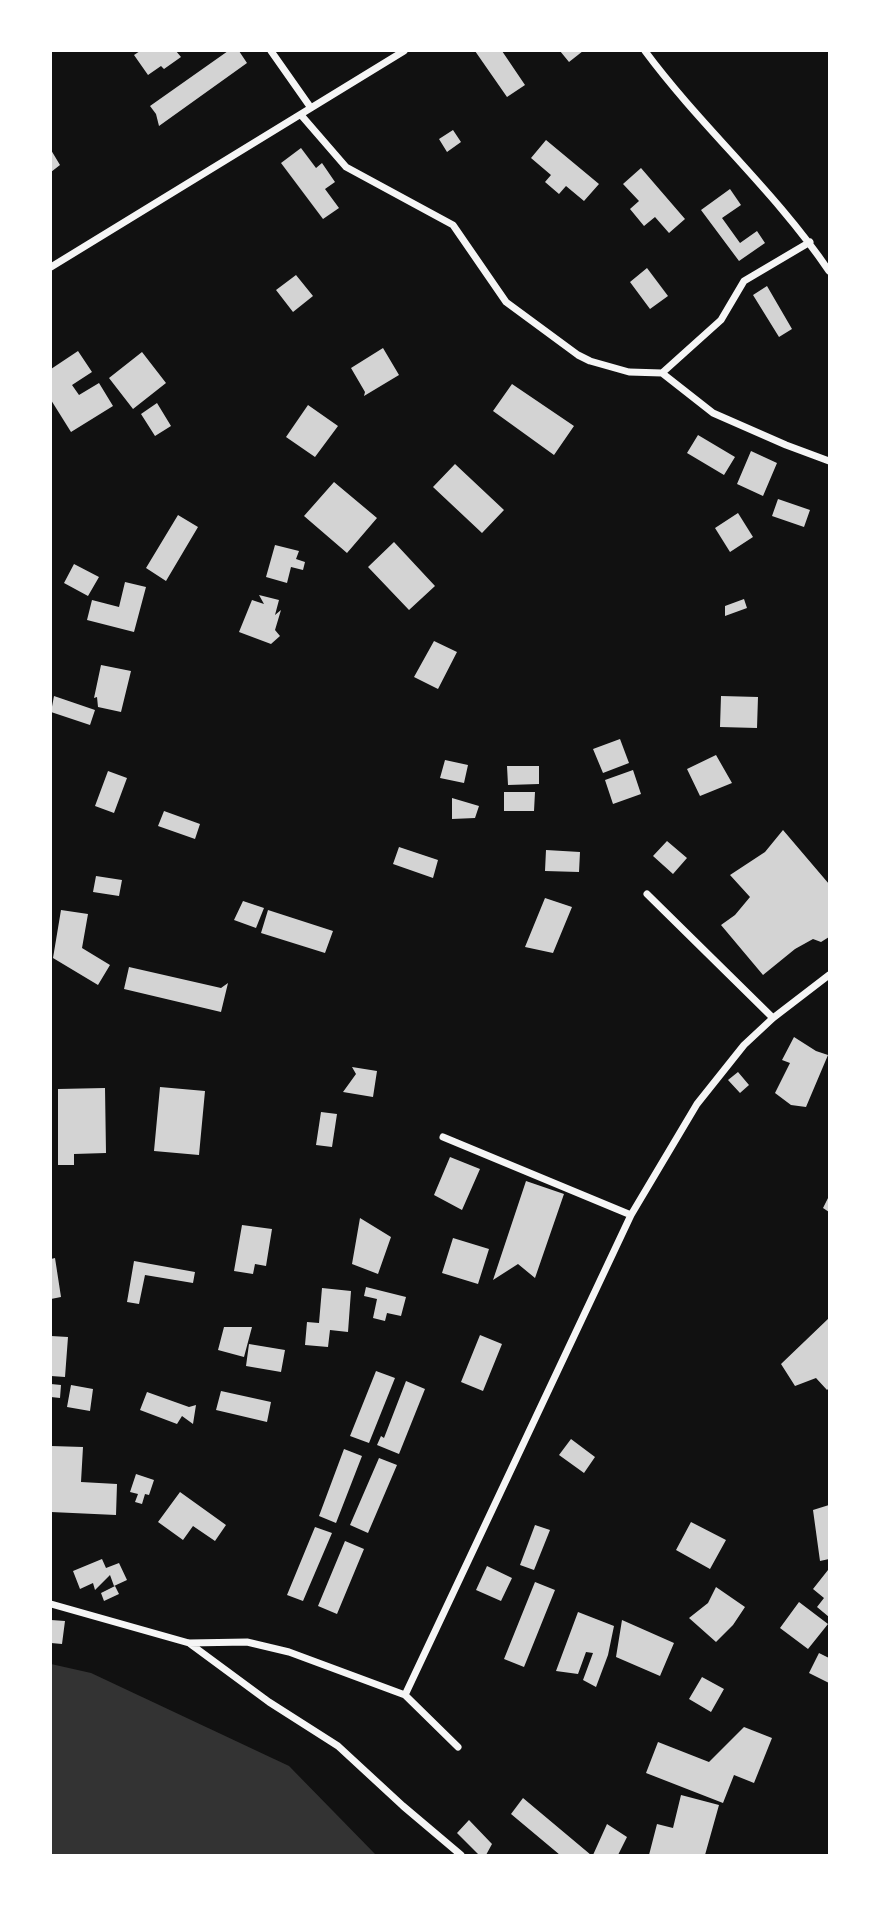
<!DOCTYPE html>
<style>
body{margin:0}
#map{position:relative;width:880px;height:1906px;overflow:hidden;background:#111;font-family:"Noto Serif",serif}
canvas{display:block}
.frame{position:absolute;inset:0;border:52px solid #fff;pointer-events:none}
</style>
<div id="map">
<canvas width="880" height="1906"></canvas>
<div class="frame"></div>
</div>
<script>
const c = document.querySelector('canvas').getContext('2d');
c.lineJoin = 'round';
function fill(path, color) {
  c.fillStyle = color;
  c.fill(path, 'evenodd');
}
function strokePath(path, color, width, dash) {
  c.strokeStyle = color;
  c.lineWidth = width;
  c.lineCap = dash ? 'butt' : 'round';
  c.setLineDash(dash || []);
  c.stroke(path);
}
const water = new Path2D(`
 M51,1664L91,1673L289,1766L376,1855H51Z`);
const building = new Path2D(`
 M140,51H176L181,57L164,69L161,66L148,75L134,55Z
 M228,51H239L247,63L159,126L156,114L150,106Z
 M475,51H502L525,85L507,97Z
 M560,51H583L569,62Z
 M453,130L461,142L447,152L439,139Z
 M546,140L599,184L584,201L566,186L559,194L545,182L551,175L531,158Z
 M301,148L316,168L322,163L335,182L325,189L339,208L323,219L281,163Z
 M51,150L60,165L51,172Z
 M641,168L685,219L669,233L655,217L644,226L630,209L639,201L623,184Z
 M730,189L741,205L722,218L740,243L757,231L765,243L739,261L701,210Z
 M647,268L668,296L650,309L630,282Z
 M296,275L313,296L293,312L276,290Z
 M767,286L792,329L779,337L753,295Z
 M383,348L399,375L364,396L365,392L351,368Z
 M78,351L92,372L72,385L79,395L99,383L113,406L71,432L51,400V369Z
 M142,352L166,383L133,409L109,378Z
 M512,384L574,426L554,455L493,411Z
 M157,403L171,426L155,436L141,414Z
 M308,405L338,426L315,457L286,437Z
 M698,435L735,457L724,475L687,453Z
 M751,451L777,463L763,496L737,484Z
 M455,464L504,510L482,533L433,487Z
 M334,482L377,518L347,553L304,516Z
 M778,499L810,510L804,527L772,516Z
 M738,513L753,537L730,552L715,528Z
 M178,515L198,527L166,581L146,568Z
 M394,542L435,586L409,610L368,567Z
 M275,545L299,551L296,559L305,562L303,570L291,567L287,583L266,577Z
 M74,564L99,577L88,596L64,583Z
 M125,582L146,587L134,632L87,620L92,600L119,607Z
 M259,595L279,600L275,615L281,610L275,630L280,636L271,644L239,632L252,600L264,604Z
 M744,599L747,608L725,616V606Z
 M434,641L457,652L438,689L414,677Z
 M101,665L131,671L121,712L98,707L97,697L94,698Z
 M54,696L95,710L90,725L51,712Z
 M721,696L758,697L757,728L720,727Z
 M620,739L629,763L603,773L593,749Z
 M716,755L732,783L700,796L687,769Z
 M445,760L468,765L464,783L440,778Z
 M507,766H539V784L508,785Z
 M633,770L641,794L613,804L605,780Z
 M108,771L127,778L114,813L95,806Z
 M504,792H535L534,811H504Z
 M452,798L479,806L475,818L452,819Z
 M164,811L200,824L195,839L158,826Z
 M783,830L829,884V937L821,942L813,939L795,949L763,975L721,925L735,915L750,897L730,875L765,852Z
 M667,841L687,858L673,874L653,856Z
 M399,847L438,860L433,878L393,864Z
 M546,850L580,852L579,872L545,871Z
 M96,876L122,880L119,896L93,892Z
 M545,898L572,907L553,953L525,947Z
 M243,901L264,908L256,928L234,920Z
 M61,910L88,914L82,948L110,965L98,985L53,958Z
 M268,910L333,931L325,953L261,933Z
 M129,967L221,988L228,983L221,1012L124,989Z
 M794,1037L816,1051L828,1055L806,1107L791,1105L775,1093L790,1063L782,1060Z
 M352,1067L377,1071L373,1097L343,1092L356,1074Z
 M738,1072L749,1085L740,1093L728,1080Z
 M160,1087L205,1091L199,1155L154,1151Z
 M105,1088L106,1153L74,1154V1165H58V1089Z
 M321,1112L337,1114L332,1147L316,1145Z
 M450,1157L480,1169L462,1210L434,1195Z
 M526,1181L564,1194L535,1278L518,1264L493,1280Z
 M829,1196V1212L823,1208Z
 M360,1218L391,1237L378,1274L352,1264Z
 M242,1225L272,1229L266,1266L255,1264L253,1274L234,1271Z
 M453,1238L489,1249L478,1284L442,1273Z
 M55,1258L61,1297L51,1299V1259Z
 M134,1261L195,1272L193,1283L145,1275L139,1304L127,1302Z
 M366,1287L406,1297L401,1316L387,1313L385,1321L373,1318L377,1299L364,1296Z
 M322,1288L351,1291L348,1332L330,1330L328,1347L305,1345L307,1322L319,1323Z
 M829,1318V1388L827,1390L816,1378L795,1386L781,1364Z
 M224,1327H252L244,1357L218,1350Z
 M480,1335L502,1344L483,1391L461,1382Z
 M51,1336L68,1337L65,1377L51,1376Z
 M249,1344L285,1350L281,1372L246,1366Z
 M376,1371L395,1378L369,1443L350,1436Z
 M406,1381L425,1389L399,1454L377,1445L381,1436L384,1438Z
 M51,1384L61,1385L60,1398L51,1397Z
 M71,1385L93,1389L90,1411L67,1407Z
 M221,1391L271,1402L267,1422L216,1410Z
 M147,1392L189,1407L196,1405L193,1424L182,1416L177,1424L140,1410Z
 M571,1439L595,1457L584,1473L559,1455Z
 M51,1446L83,1447L81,1482L117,1484L116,1515L51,1512Z
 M344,1449L362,1456L336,1523L319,1516Z
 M379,1458L397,1465L368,1533L350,1525Z
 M136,1474L154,1480L149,1495L145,1494L142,1504L135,1502L138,1494L130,1492Z
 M180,1492L226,1525L215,1541L193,1526L183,1540L158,1522Z
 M829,1505V1559L820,1561L813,1510Z
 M691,1522L726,1540L710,1569L676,1550Z
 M535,1525L550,1530L534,1570L520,1565Z
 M315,1527L332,1533L303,1601L287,1595Z
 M345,1541L364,1549L337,1614L318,1606Z
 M102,1559L106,1568L119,1563L127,1580L114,1586L110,1575L95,1590L93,1583L80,1589L73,1571Z
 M487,1566L512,1578L501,1601L476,1590Z
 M828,1570L829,1572V1617L817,1607L824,1598L813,1589Z
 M535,1582L555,1590L524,1667L504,1659Z
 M115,1586L119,1594L104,1601L101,1593Z
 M716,1587L745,1607L733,1625L716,1642L689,1618L708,1603Z
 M799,1602L828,1624L808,1649L780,1628Z
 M578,1612L614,1626L608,1655L596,1687L583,1680L593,1653L586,1652L578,1674L556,1671Z
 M51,1620L65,1621L62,1644L51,1643Z
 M622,1620L674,1643L660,1676L616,1657Z
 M819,1653L829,1658V1683L809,1673Z
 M702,1677L724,1689L711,1712L689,1699Z
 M744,1727L772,1738L754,1783L734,1775L723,1803L646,1773L658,1742L709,1762Z
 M681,1795L719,1805L705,1855H649L657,1824L673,1828Z
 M523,1798L591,1855H560L511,1814Z
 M469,1820L492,1844L486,1855H479L457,1833Z
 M607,1824L627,1837L618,1855H593Z`);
const minor = new Path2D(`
 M271,51L311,108
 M645,51C702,128 775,191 829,271
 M301,115L346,167L453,225L506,302L578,355L590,361L629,372L662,373L713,413L786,445L829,461
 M51,267L404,51
 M662,373L721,320L744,281L810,242
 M647,894L773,1018
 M443,1137L631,1215
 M51,1604L189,1643L247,1642L289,1652L405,1695L458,1747
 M189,1643L269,1702L338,1746L403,1806L461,1855
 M405,1695L631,1215L697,1104L744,1045L773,1018L829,975`);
fill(water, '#333');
fill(building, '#d3d3d3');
strokePath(minor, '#f5f5f5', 7);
</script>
